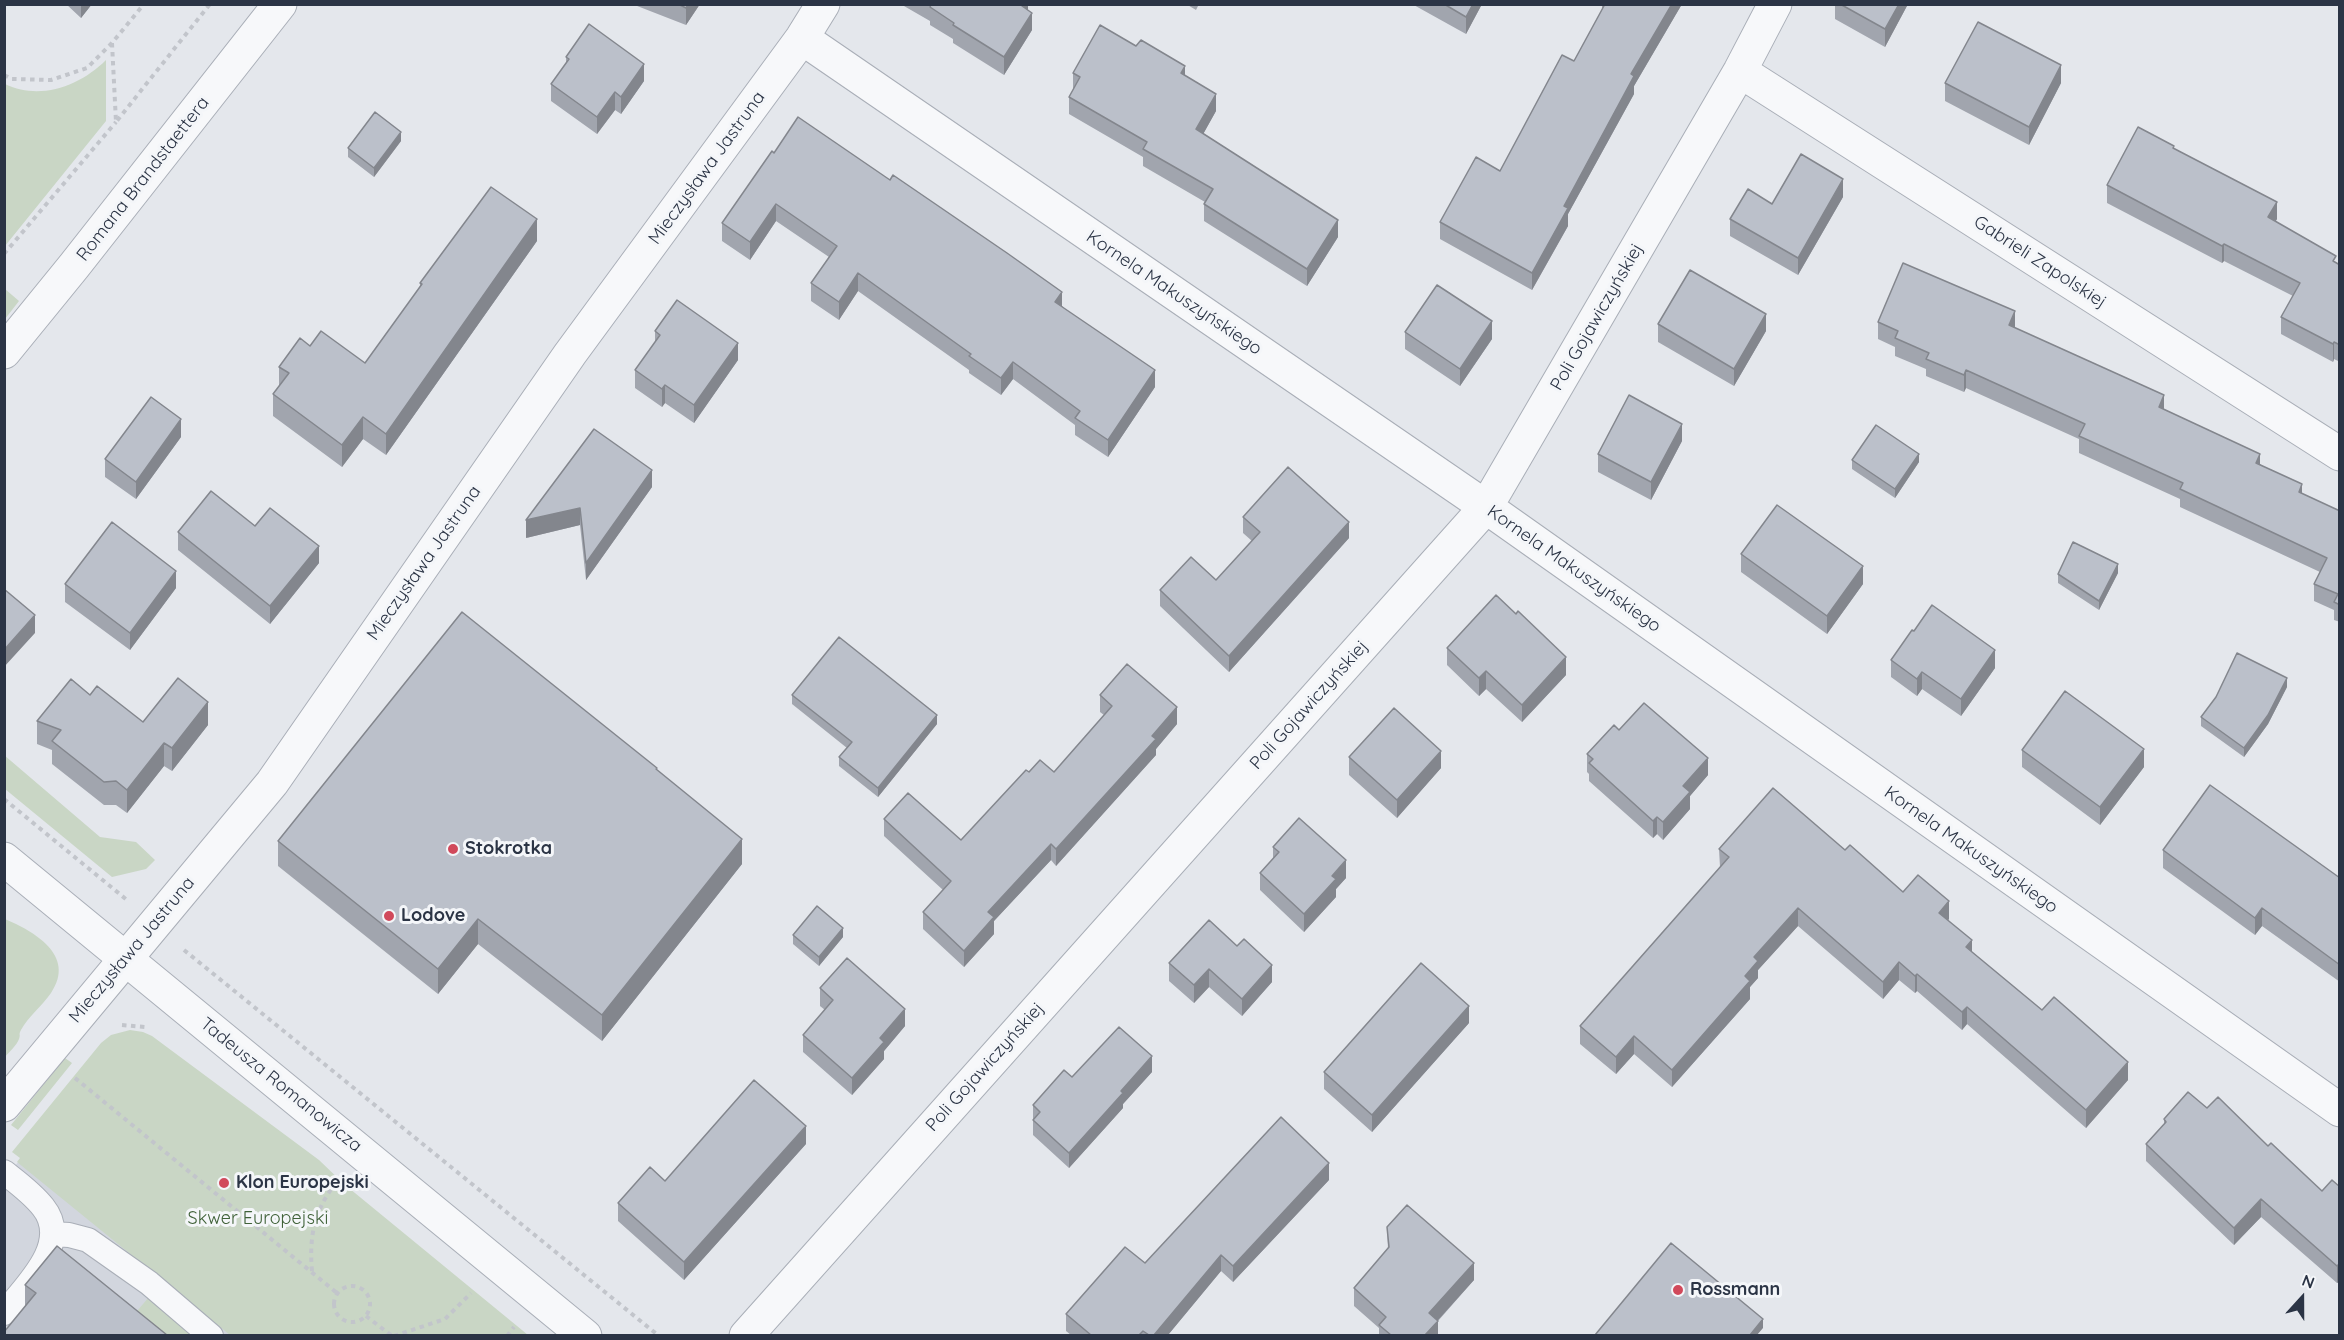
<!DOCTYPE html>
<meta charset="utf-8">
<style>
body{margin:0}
#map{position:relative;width:2344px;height:1340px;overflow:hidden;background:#e4e7ec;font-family:Quicksand,sans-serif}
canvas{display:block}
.frame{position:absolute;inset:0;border:6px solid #2b3445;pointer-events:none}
.north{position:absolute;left:2272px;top:1268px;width:60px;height:60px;-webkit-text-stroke:4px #f4f6f9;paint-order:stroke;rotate:21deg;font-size:16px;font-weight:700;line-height:24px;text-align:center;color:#2b3445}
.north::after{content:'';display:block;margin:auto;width:21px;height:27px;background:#2b3445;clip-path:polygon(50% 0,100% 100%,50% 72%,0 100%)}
</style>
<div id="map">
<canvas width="2344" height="1340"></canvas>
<div class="frame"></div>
<div class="north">N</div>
</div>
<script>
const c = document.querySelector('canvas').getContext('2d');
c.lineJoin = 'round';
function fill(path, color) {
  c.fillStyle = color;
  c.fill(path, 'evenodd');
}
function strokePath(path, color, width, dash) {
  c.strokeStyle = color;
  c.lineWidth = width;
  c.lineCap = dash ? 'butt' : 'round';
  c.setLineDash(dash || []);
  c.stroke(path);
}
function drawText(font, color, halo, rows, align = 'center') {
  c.font = font + ' Quicksand,sans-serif';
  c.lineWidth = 6;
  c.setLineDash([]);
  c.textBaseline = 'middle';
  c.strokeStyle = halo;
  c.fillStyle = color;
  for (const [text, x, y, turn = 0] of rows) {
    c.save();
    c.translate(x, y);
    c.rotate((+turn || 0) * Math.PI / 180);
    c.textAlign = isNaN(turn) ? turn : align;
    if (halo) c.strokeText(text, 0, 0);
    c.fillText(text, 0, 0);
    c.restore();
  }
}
const built = new Path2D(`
 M33,1144L268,1336H5V1178Z`);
const green = new Path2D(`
 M106,60V121L5,246V84C40,101 80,86 106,60Z
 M5,289L19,301L5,319Z
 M4,755L100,837L136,842L155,860L146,869L112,877L5,789Z
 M5,919C33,931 77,955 51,993C42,1006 28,1017 21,1030C18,1036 21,1033 19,1039C17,1045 9,1052 5,1057Z
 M130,1030L143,1032L152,1036L319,1160L344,1184L528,1335H230L17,1162L20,1158L12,1152L101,1043L111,1035Z
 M65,1058L72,1063L18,1130L11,1125Z
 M149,1297L197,1335H128L121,1330Z`);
const path = new Path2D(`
 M112,43L116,122L210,4
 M4,75L12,79L51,80L87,68L112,43L144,4
 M4,254L116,122
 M4,799L127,900
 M184,950L659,1336
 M122,1025L145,1027
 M75,1078L337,1293
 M312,1271C309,1237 314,1210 336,1183
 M334 1304a18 18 0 1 1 36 0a18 18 0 1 1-36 0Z
 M366,1316L392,1336
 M394,1336L445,1319L471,1293
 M507,1336L514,1327`);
const service = new Path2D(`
 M4,1172C18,1183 32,1193 43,1207C72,1243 26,1286 4,1313
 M53,1234L69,1235L88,1240L149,1283L211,1336`);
const minor = new Path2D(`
 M802,38L1486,507L2340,1110
 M1740,71L2340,454
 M4,352L74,266L280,4
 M4,1105L272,783L570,354L802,38L823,4
 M746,1336L1486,507L1740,71L1775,4`);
const tertiary = new Path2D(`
 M4,859L585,1336`);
const wall = new Path2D(`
 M66,4H92L81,18Z
 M632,4H700L686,25Z
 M904,4H1028V10L1032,30L1004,75L953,43V39L930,25V21L904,6Z
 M1186,4H1199L1196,10Z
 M1412,4H1482L1466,34Z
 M1602,4H1682L1634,86V94L1568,214V226L1532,290L1440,239V222L1500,171L1574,61L1602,10Z
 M1835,4H1908L1885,47L1835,19Z
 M566,57L644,81L621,114L615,110L597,134L551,101V84L566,64Z
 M1073,73L1185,75L1216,111L1203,134L1338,237L1307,286L1204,221V204L1205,202L1143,166V157L1069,114V97L1073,90Z
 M1945,83H2061L2029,145L1945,101Z
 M401,141L374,177L348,157V148Z
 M2174,148L2277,219L2275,221L2340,265V362L2334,359L2333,362L2281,334V317L2293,296L2224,261L2222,263L2107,203V185Z
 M772,151L1062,306L1155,387L1108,457L1075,435V425L1013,379L1001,395L969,373V370L858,291L839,320L811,301V283L829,257L776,221L750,260L722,241V223Z
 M1843,197L1798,275L1730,236V219L1772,204Z
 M537,241L386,455L363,439L342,467L273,416V394L279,386V367L310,346L365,363L420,288V283Z
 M1878,322L2015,328L2164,409L2260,464L2302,494L2340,511V622L2334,620V610L2314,601V584L2320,572L2180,507V499L2079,453V439L1966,388L1964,392L1926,376V369L1895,356V347L1878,339Z
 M1658,324L1766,331L1734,386L1658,342Z
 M655,331L738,360L694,423L665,403L662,407L635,388V370L655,343Z
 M1405,332L1492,339L1460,386L1405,349Z
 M181,437L136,499L105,477V459Z
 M1682,441L1651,500L1598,472V454Z
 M1852,460L1919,462L1895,498L1852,469Z
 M652,470V487L586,580L580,525L526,538Z
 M1243,517L1349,538L1229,672L1160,606V590L1216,580L1252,541L1243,533Z
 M255,526L319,563L270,624L178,550V532Z
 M1741,554L1863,584L1827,634L1741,572Z
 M2118,573L2099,610L2058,583V574Z
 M65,584L176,588L130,650L65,602Z
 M1914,631L1995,668L1961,716L1922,689L1917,696L1891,677V660Z
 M1447,648L1566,675L1522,722L1486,689L1479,696L1447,665Z
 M2287,687L2268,724L2244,757L2201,726V717Z
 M90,695L143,722L208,725L172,771L164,766L127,813L116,805H104L52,764V750L37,744V721Z
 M792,695L937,724L878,797L839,766V757L847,748L792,704Z
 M1100,695L1177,724L1156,749V755L1056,866L1051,860L994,921V934L964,967L923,929V912L943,890L884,836V819L961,840L1029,772H1054L1104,715L1100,712Z
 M1619,730L1708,775L1690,796V809L1663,840L1657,834L1653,838L1589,781V774L1587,772V754Z
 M2022,750L2144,767L2100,825L2022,767Z
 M1349,757L1441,768L1397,818L1349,775Z
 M657,770L742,864L602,1041L478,944L438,994L278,866V841Z
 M1273,847L1346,878L1336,889V897L1304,932L1260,890V873L1273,859Z
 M1719,849L1845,850L1903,892L1949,919L1948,920L1972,952L2042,1010L2128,1080L2086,1128L1967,1024L1962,1030L1917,991L1915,993L1899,980L1883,999L1798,926L1758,970V978L1750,987V999L1672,1087L1634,1054L1616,1074L1580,1044V1026L1720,867Z
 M2163,850L2340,878V982L2262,926L2255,935L2163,868Z
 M1209,920L1272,982L1242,1016L1209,987L1194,1003L1169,981V963Z
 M793,935L843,937L819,966L793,944Z
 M820,988L905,1026L884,1051V1059L852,1095L803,1052V1035L825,1010L820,1006Z
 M1469,1023L1372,1132L1324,1089V1072Z
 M1152,1072L1123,1104V1108L1069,1168L1033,1135V1105L1072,1077Z
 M2207,1108L2268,1146L2322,1191L2340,1187V1281L2337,1283L2261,1217L2234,1245L2146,1161V1144L2164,1125V1119Z
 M806,1144L684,1280L618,1221V1203L665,1181Z
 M1329,1180L1233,1282L1221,1271L1168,1335H1071L1066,1331V1314L1145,1263Z
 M1387,1227L1474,1280L1438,1321V1335H1379V1328L1354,1306V1288L1388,1249Z
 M25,1285L167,1335L25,1306Z`);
const shadedWall = new Path2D(`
 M81,4H92L81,18Z
 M688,4H700L686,25V8Z
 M1024,4H1028V15L1022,6Z
 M1473,4H1482L1466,34V17Z
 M1672,4H1682L1634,86V94L1568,214V226L1532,290V273L1564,206L1631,74Z
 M1899,4H1908L1885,47V29Z
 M1032,13V30L1004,75V57Z
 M644,64V81L621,114V97Z
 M2061,65V83L2029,145V127Z
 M1185,66V83L1181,73Z
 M615,92V110L597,134V117Z
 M1216,94V111L1196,147V129Z
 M401,132V141L374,177V168Z
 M1843,179V197L1798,275V258Z
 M2277,202V219L2268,235V217Z
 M776,204V221L750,260V242Z
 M537,219V241L386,455V434Z
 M1338,220V237L1307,286V269Z
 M2224,244V261L2222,263V246Z
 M858,273V291L839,320V302Z
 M1062,292V309L1055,302Z
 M2015,311V329L2009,325Z
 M1766,314V331L1734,386V369Z
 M1492,321V339L1460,386V369Z
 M2334,342V359L2333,362V344Z
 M738,343V360L694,423V405Z
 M1013,362V379L1001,395V378Z
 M1155,370V387L1108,457V440Z
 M1966,370V388L1964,392V375Z
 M665,385V403L662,407V389Z
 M2164,395V413L2159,407Z
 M363,417V439L342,467V445Z
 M181,419V437L136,499V482Z
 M1682,424V441L1651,500V482Z
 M1919,454V462L1895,498V489Z
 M2260,454V471L2256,463Z
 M652,470V487L586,580V563Z
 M2302,484V501L2299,492Z
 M580,508V525L526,538V520Z
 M1349,522V538L1229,672V656Z
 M319,546V563L270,624V606Z
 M2118,564V573L2099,610V601Z
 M1863,566V584L1827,634V616Z
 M176,571V588L130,650V633Z
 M35,615V633L4,667V650Z
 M1995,650V668L1961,716V699Z
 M1566,657V675L1522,722V705Z
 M1486,671V689L1479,696V678Z
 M1922,672V689L1917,696V679Z
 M2287,678V687L2268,724L2244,757V748Z
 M208,702V725L172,771V748Z
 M1177,707V724L1156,749V755L1056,866V849Z
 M937,715V724L878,797V788Z
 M164,743V766L127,813V790Z
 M2144,749V767L2100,825V807Z
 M1441,751V768L1397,818V800Z
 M1708,758V775L1690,796V809L1663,840V822L1683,786Z
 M1657,817V834L1653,838V821Z
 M742,839V864L602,1041V1015Z
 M1051,844V860L994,921V934L964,967V951L988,912Z
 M1346,860V878L1336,889V897L1304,932V914L1332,876Z
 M1949,901V919L1939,930V913Z
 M1798,908V926L1758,970V978L1750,987V999L1672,1087V1070L1745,976L1754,957Z
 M2262,908V926L2255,935V918Z
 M478,919V944L438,994V969Z
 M843,928V937L819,966V957Z
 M1972,940V957L1966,947Z
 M1899,962V980L1883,999V982Z
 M1272,965V982L1242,1016V999Z
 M1209,969V987L1194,1003V985Z
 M1917,974V991L1915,993V976Z
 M1469,1006V1023L1372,1132V1115Z
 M1967,1007V1024L1962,1030V1012Z
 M905,1009V1026L884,1051V1059L852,1095V1078L880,1038Z
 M1634,1036V1054L1616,1074V1057Z
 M1152,1056V1072L1123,1104V1108L1069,1168V1153L1121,1091Z
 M2128,1062V1080L2086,1128V1110Z
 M806,1126V1144L684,1280V1262Z
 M1329,1163V1180L1233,1282V1266Z
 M2261,1199V1217L2234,1245V1228Z
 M1221,1255V1271L1168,1335H1154Z
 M1474,1263V1280L1429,1330V1313Z
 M2340,1263V1281L2337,1283V1266Z
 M1763,1319V1328L1757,1335H1750Z
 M1438,1321V1335H1425Z`);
const building = new Path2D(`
 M678,4H688L686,8Z
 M930,4H1024L1022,6L1032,13L1004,57L953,25L954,23L930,7L931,5Z
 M1444,4H1473L1466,17Z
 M1605,4H1672L1631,74L1634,76L1564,206L1568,208L1532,273L1440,222L1476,157L1500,171L1562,55L1574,61Z
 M1840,4H1899L1885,29Z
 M1978,22L2061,65L2029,127L1945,83Z
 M589,24L644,64L621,97L615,92L597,117L551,84L569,59L566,57Z
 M1100,25L1136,46L1141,40L1185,66L1181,73L1216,94L1196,129L1338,220L1307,269L1204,204L1213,189L1143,149L1147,142L1069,97L1080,77L1073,73Z
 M375,112L401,132L374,168L348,148Z
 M798,117L890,180L893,175L1007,253L1062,292L1055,302L1155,370L1108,440L1075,418L1080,411L1013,362L1001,378L969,356L971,354L858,273L839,302L811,283L837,246L776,204L750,242L722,223L772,151L774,153Z
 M2138,127L2174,146L2173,148L2277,202L2268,217L2336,256L2333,261L2340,265V345L2334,342L2333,344L2281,317L2300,283L2224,244L2222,246L2107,185Z
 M1801,154L1843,179L1798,258L1730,219L1748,189L1772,204Z
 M491,187L537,219L386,434L363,417L342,445L273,394L289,373L279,367L300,338L310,346L321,331L365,363L422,284L420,283Z
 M1903,263L2015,311L2009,325L2164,395L2159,407L2260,454L2256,463L2302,484L2299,492L2340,511V605L2334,602L2338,594L2314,584L2327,558L2180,489L2183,483L2079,436L2085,424L1966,370L1964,375L1926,359L1929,353L1895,338L1898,331L1878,322Z
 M1690,270L1766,314L1734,369L1658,324Z
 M1437,285L1492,321L1460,369L1405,332Z
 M677,300L738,343L694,405L665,385L662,389L635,370L660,335L655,331Z
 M1629,395L1682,424L1651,482L1598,454Z
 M151,397L181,419L136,482L105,459Z
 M1876,425L1919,454L1895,489L1852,460Z
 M594,429L652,470L586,563L580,508L526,520Z
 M1288,467L1349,522L1229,656L1160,590L1191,557L1216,580L1260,532L1243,517Z
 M211,491L255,526L270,508L319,546L270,606L178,532Z
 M1777,505L1863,566L1827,616L1741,554Z
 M112,522L176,571L130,633L65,584Z
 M2073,542L2118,564L2099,601L2058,574Z
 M4,589L35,615L4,650Z
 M1496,595L1516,614L1518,611L1566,657L1522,705L1486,671L1479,678L1447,648Z
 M1932,605L1995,650L1961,699L1922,672L1917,679L1891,660L1912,630L1914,631Z
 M462,612L657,768L656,769L742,839L602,1015L478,919L438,969L278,841Z
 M839,637L937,715L878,788L839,757L852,742L792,695Z
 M2237,653L2287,678L2268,715L2244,748L2201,717L2216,697Z
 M1127,664L1177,707L1152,736L1156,739L1056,849L1051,844L988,912L994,917L964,951L923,912L951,881L884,819L908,793L961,840L1026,770L1029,772L1040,760L1054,772L1112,706L1100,695Z
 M178,678L208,702L172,748L164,743L127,790L116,781L104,782L52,741L61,730L37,721L71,679L90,695L97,686L143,722Z
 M2065,691L2144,749L2100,807L2022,750Z
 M1644,703L1708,758L1683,786L1690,792L1663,822L1657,817L1653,821L1589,763L1593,759L1587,754L1614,725L1619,730Z
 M1394,708L1441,751L1397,800L1349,757Z
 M2210,785L2340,878V965L2262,908L2255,918L2163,850Z
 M1773,788L1845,850L1850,845L1903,892L1918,875L1949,901L1939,913L1972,940L1966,947L2042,1010L2054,997L2128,1062L2086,1110L1967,1007L1962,1012L1917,974L1915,976L1899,962L1883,982L1798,908L1754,957L1758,961L1745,976L1750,981L1672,1070L1634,1036L1616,1057L1580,1026L1729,857L1719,849Z
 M1299,818L1346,860L1332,876L1336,879L1304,914L1260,873L1279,852L1273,847Z
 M817,906L843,928L819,957L793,935Z
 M1209,920L1237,946L1244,939L1272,965L1242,999L1209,969L1194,985L1169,963Z
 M847,958L905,1009L880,1038L884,1042L852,1078L803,1035L833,1000L820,988Z
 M1421,963L1469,1006L1372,1115L1324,1072Z
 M1119,1027L1152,1056L1121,1091L1123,1093L1069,1153L1033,1120L1040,1112L1033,1105L1064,1070L1072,1077Z
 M754,1080L806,1126L684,1262L618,1203L650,1167L665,1181Z
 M2188,1092L2207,1108L2218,1097L2268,1146L2271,1143L2322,1191L2332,1180L2340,1187V1263L2337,1266L2261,1199L2234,1228L2146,1144L2166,1122L2164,1119Z
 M1281,1117L1329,1163L1233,1266L1221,1255L1154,1335H1149L1143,1331L1139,1335H1091L1066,1314L1125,1247L1145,1263Z
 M1407,1205L1474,1263L1429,1313L1438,1321L1425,1335H1391L1379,1325L1386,1317L1354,1288L1389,1247L1387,1227Z
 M1671,1243L1763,1319L1750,1335H1595Z
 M57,1246L167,1335H4V1332L36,1293L25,1285Z`);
const markers = [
 [453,849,6,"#d1495b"],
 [389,916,6,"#d1495b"],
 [224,1183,6,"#d1495b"],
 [1678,1290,6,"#d1495b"]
];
const streetNames = [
 ["Mieczysława Jastruna",707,168,-54],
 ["Romana Brandstaettera",143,179,-52],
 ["Gabrieli Zapolskiej",2040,262,33],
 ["Kornela Makuszyńskiego",1174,293,34],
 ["Poli Gojawiczyńskiej",1597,317,-60],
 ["Mieczysława Jastruna",424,563,-55],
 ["Kornela Makuszyńskiego",1574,569,35],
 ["Poli Gojawiczyńskiej",1309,705,-48],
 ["Kornela Makuszyńskiego",1971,850,35],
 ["Mieczysława Jastruna",132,950,-50],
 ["Poli Gojawiczyńskiej",985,1067,-48],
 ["Tadeusza Romanowicza",281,1085,39]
];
const poiNames = [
 ["Stokrotka",465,849],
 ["Lodove",401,916],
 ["Klon Europejski",236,1183],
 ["Rossmann",1690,1290]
];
const parkNames = [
 ["Skwer Europejski",258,1219]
];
fill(built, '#d2d6de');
fill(green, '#c9d6c5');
strokePath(service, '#a9aeb7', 26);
strokePath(minor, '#a9aeb7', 35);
strokePath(tertiary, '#a9aeb7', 35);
strokePath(path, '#c2c5cb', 4, [4.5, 4.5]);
strokePath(service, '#f7f8fa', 24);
strokePath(minor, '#f7f8fa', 33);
strokePath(tertiary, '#f7f8fa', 33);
fill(wall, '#a1a5ae');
fill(shadedWall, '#83868d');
fill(building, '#bbc0ca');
strokePath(building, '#83868d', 1.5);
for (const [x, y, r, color] of markers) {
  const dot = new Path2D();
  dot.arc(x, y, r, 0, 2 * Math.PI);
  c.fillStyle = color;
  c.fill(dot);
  strokePath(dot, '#f4f6f9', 2);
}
drawText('18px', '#2b3445', '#f4f6f9', streetNames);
drawText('bold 18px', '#2b3445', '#f4f6f9', poiNames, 'left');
drawText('18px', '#3f6138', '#f4f6f9', parkNames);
</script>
